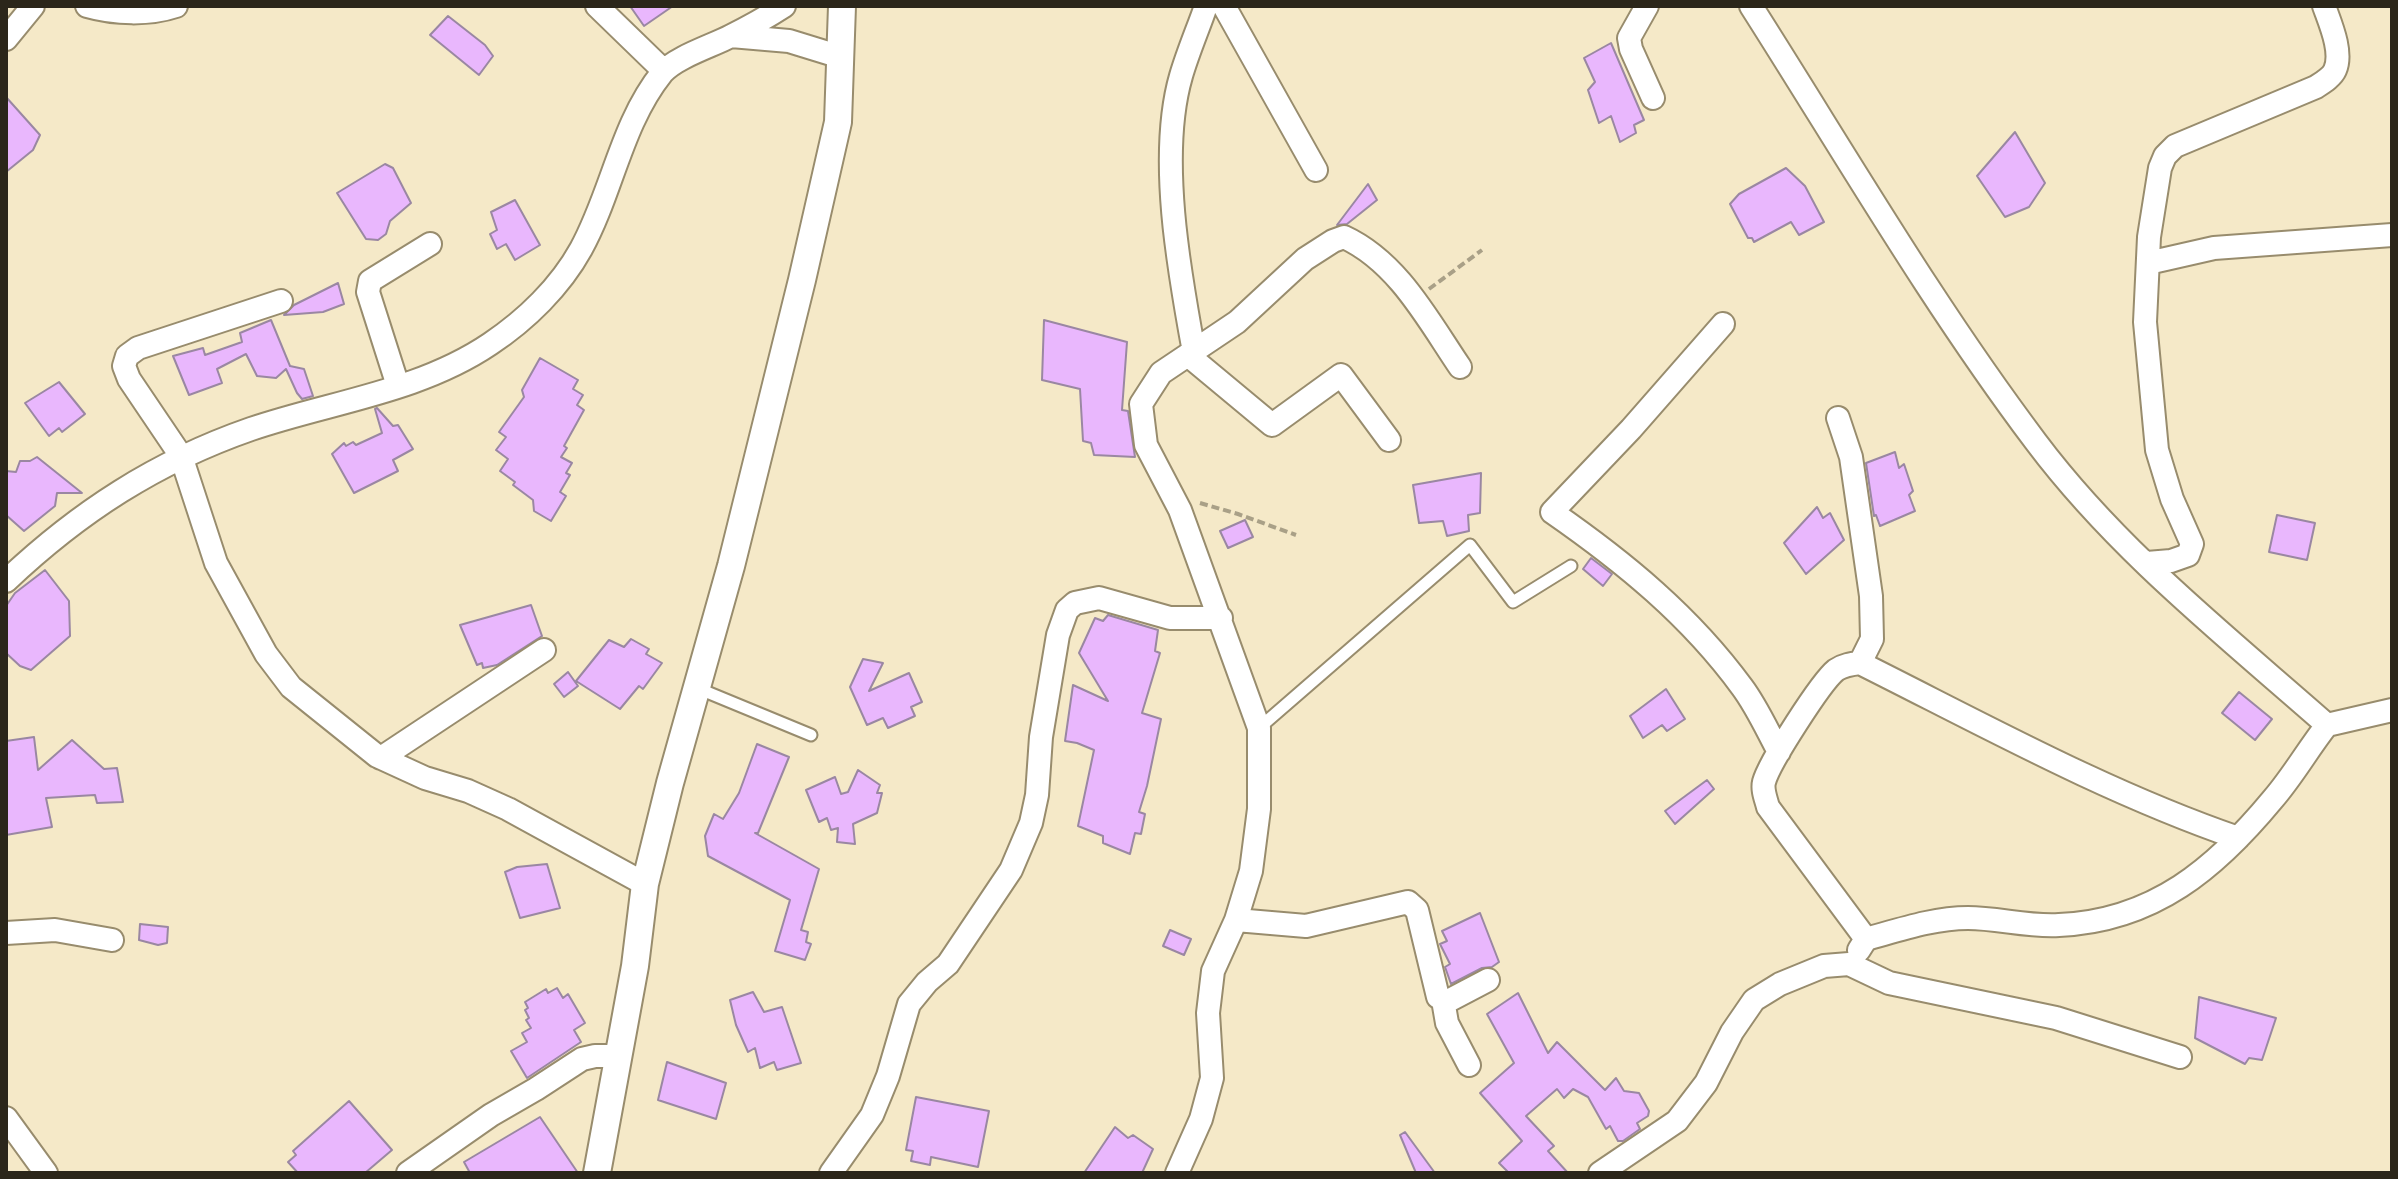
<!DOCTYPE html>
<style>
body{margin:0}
#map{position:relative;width:2398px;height:1179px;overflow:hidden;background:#f5e9c8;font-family:"IBM Plex Sans",sans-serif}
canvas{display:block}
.frame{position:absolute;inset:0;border:8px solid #2b261a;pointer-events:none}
</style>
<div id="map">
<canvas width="2398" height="1179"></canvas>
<div class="frame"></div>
</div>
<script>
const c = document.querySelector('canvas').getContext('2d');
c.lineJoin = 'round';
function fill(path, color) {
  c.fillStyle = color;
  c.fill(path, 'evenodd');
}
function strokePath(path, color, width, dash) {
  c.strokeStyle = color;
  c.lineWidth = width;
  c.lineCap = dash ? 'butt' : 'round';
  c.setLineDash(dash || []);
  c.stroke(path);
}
const building = new Path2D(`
 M630,6H673L644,26Z
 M448,16L485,45L493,56L479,75L430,35Z
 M1611,43L1644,120L1634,125L1636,133L1620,142L1611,116L1599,123L1588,90L1595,82L1584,58Z
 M6,97L40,135L33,150L6,172Z
 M2015,132L2045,183L2029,207L2005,217L1977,176Z
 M385,164L393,168L411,203L390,221L386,234L378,240L366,239L337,193Z
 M1786,168L1805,186L1824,222L1799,235L1791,222L1754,242L1752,238H1748L1730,204L1739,194Z
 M1368,184L1377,200L1347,224L1337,225Z
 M515,200L540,245L515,260L506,244L497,249L490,234L497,230L491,212Z
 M338,283L344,304L323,312L284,315L294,305Z
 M271,320L290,366L304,369L313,396L302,399L297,393L286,369L276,378L257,376L246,354L217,369L222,383L189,395L173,356L203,348L205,355L242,342L240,333Z
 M1044,320L1127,342L1122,410L1128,411L1135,457L1094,455L1091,443L1083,441L1080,389L1042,380Z
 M540,358L578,380L573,389L583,395L577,405L584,410L564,446L567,448L561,457L572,463L566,473L570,475L560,492L566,496L551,521L534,511L533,500L513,485L515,482L500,471L508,459L496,450L506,437L499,432L524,397L522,390Z
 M59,382L85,414L62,432L59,428L49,436L25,403Z
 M377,408L393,426L398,425L413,449L393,460L398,471L354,493L332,454L344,443L346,446L353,442L356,445L382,433L375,409Z
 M1895,452L1899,468L1904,464L1913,491L1909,495L1915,511L1880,526L1876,515L1874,516L1866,463Z
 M37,457L82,493H57L55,506L24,531L6,515V471L16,472L20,461H30Z
 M1481,473L1480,513L1468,515L1469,531L1447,536L1443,521L1419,523L1413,485Z
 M1817,507L1823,518L1830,513L1844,540L1806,574L1784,543Z
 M2277,515L2315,523L2307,560L2269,552Z
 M1245,520L1253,537L1228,548L1220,531Z
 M1591,558L1612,574L1603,586L1583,569Z
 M45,570L69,601L70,636L31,670L20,666L6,653V606L15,593Z
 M531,605L542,636L497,665L483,668L482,663L477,665L460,625Z
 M1108,615L1158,630L1155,651L1160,653L1142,713L1161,719L1147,786L1139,812L1145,814L1141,834L1135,833L1130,854L1103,843V836L1078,826L1094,750L1077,743L1065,741L1073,685L1108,701L1079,653L1095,618L1103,621Z
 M631,639L649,649L646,654L662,663L643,689L639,686L620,709L576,681L609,640L624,647Z
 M863,659L883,663L869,691L909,673L922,702L911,707L915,716L888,728L883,718L867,725L850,687Z
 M568,672L578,686L564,697L554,684Z
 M1666,689L1685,719L1667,731L1662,725L1643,738L1630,716Z
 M2239,692L2272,719L2255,740L2222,713Z
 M34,737L38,770L72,740L104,769L117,768L123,802L97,803L95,795L46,798L52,827L6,835V741Z
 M757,744L789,757L758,833H755L819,869L801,930L808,932L806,942L811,944L805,960L775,951L790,900L708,856L705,836L714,814L723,819L739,793Z
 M858,770L880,785L877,793H882L877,813L853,824L855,844L837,842L838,828L831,830L827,818L819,822L806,790L835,777L841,794L848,792Z
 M1707,780L1714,789L1675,824L1665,811Z
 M547,864L560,908L520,918L505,872L517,867Z
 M1480,913L1499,962L1492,967L1482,968L1451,984L1445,967L1450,964L1440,944L1447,941L1442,931Z
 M140,924L168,927L167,943L158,945L139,940Z
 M1170,930L1191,939L1184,955L1163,946Z
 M557,988L563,998L568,994L585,1023L574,1030L581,1042L527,1078L511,1051L527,1042L522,1033L531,1028L526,1020L529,1018L525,1010L528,1008L525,1002L546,989L548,993Z
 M753,992L764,1012L782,1007L801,1063L777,1070L774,1062L760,1068L755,1048L748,1052L736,1025L730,1000Z
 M1518,993L1548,1053L1557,1042L1605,1090L1616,1078L1624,1091L1639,1093L1649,1111L1648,1116L1637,1123L1640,1129L1623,1141H1618L1610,1126L1606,1129L1588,1097L1573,1089L1564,1098L1557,1089L1526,1116L1554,1146L1548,1151L1568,1173H1509L1499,1163L1522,1141L1480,1093L1514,1063L1487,1014Z
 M2199,997L2276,1018L2262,1060L2249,1058L2245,1064L2195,1038Z
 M667,1062L726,1083L716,1119L658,1100Z
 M916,1097L989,1111L978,1167L931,1157L930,1165L911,1161L913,1151L906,1150Z
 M349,1101L392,1150L365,1173H298L288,1162L296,1155L293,1151Z
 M540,1117L578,1173H470L464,1162Z
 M1115,1127L1128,1138L1133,1135L1153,1149L1142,1173H1084Z
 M1405,1132L1435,1173H1416L1400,1135Z`);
const path = new Path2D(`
 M1429,289L1482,250
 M1200,503L1238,514L1296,535`);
const service = new Path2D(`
 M697,688L811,735
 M1259,728L1470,545L1513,602L1571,566`);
const minor = new Path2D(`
 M87,6C115,14 149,15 176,6
 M597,6L664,71
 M1224,6L1316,170
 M1647,6L1629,38L1631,49L1653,98
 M1751,6C1844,152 1932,304 2036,442C2117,550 2226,636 2327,725
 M731,36L789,41L841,57
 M6,39L33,6
 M2148,263L2214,248L2392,235
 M281,301L138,348L127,356L124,366L129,379L181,456L216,563L266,654L291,687L377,756L425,778L468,791L508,809L645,884
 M1723,324L1631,429L1552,512C1624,562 1690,616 1742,687C1757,707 1767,730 1779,752
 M1194,352C1179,271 1158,155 1181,76C1188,52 1198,29 1206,6
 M1189,356L1272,425L1341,375L1389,440
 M398,386L368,292L370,281L430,244
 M1838,418L1851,457L1871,596L1872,639L1860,663
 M2147,563L2171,561L2188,555L2192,544L2172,499L2157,450L2145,322L2149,237L2160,168L2165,156L2175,146L2316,87C2322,83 2332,77 2335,70C2343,52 2330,23 2324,6
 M6,581C79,512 156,462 251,429C330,402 419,392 490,344C526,320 560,287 581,249C612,193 621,124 662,73C676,57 712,46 731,36C749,27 767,17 784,6
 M381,758L544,650
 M1236,920L1306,926L1408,902L1417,910L1438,997L1448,1001L1488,980
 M6,933L55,930L112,940
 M1866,939L1768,807C1766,799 1762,790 1764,782C1769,763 1821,682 1836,670C1843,665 1851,664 1860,663C1984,725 2107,793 2238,838
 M1859,950L1866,939C1899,930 1934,918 1968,918C1998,918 2028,927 2059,925C2154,921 2216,868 2273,799C2293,776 2308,749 2327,725L2392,710
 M1443,1000L1447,1023L1469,1065
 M6,1118L46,1173
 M408,1173L491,1115L536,1089L582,1059L595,1056H617
 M831,1173L872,1115L888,1076L909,1004L927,982L948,964L1011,870L1031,823L1037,795L1041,737L1058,635L1067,610L1075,603L1099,598L1170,618H1221
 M1177,1173L1201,1119L1212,1078L1208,1013L1213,971L1236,920L1251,871L1259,809V728L1180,510L1146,445L1141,404L1161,373L1237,322L1305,259L1333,241L1344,237C1398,262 1428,320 1460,367
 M1600,1173L1677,1121L1706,1083L1732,1032L1754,1000L1780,984L1824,966L1849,964L1889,983L2056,1018L2180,1057`);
const tertiary = new Path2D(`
 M597,1173L635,966L645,884L670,783L731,566L802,280L838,122L842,6`);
fill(building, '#e9b7fd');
strokePath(building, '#9a87a2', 2);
strokePath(service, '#988c6d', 15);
strokePath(minor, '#988c6d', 26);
strokePath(tertiary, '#988c6d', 30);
strokePath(path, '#a9a087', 4, [8, 4]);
strokePath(service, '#fff', 11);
strokePath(minor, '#fff', 22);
strokePath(tertiary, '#fff', 26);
</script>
